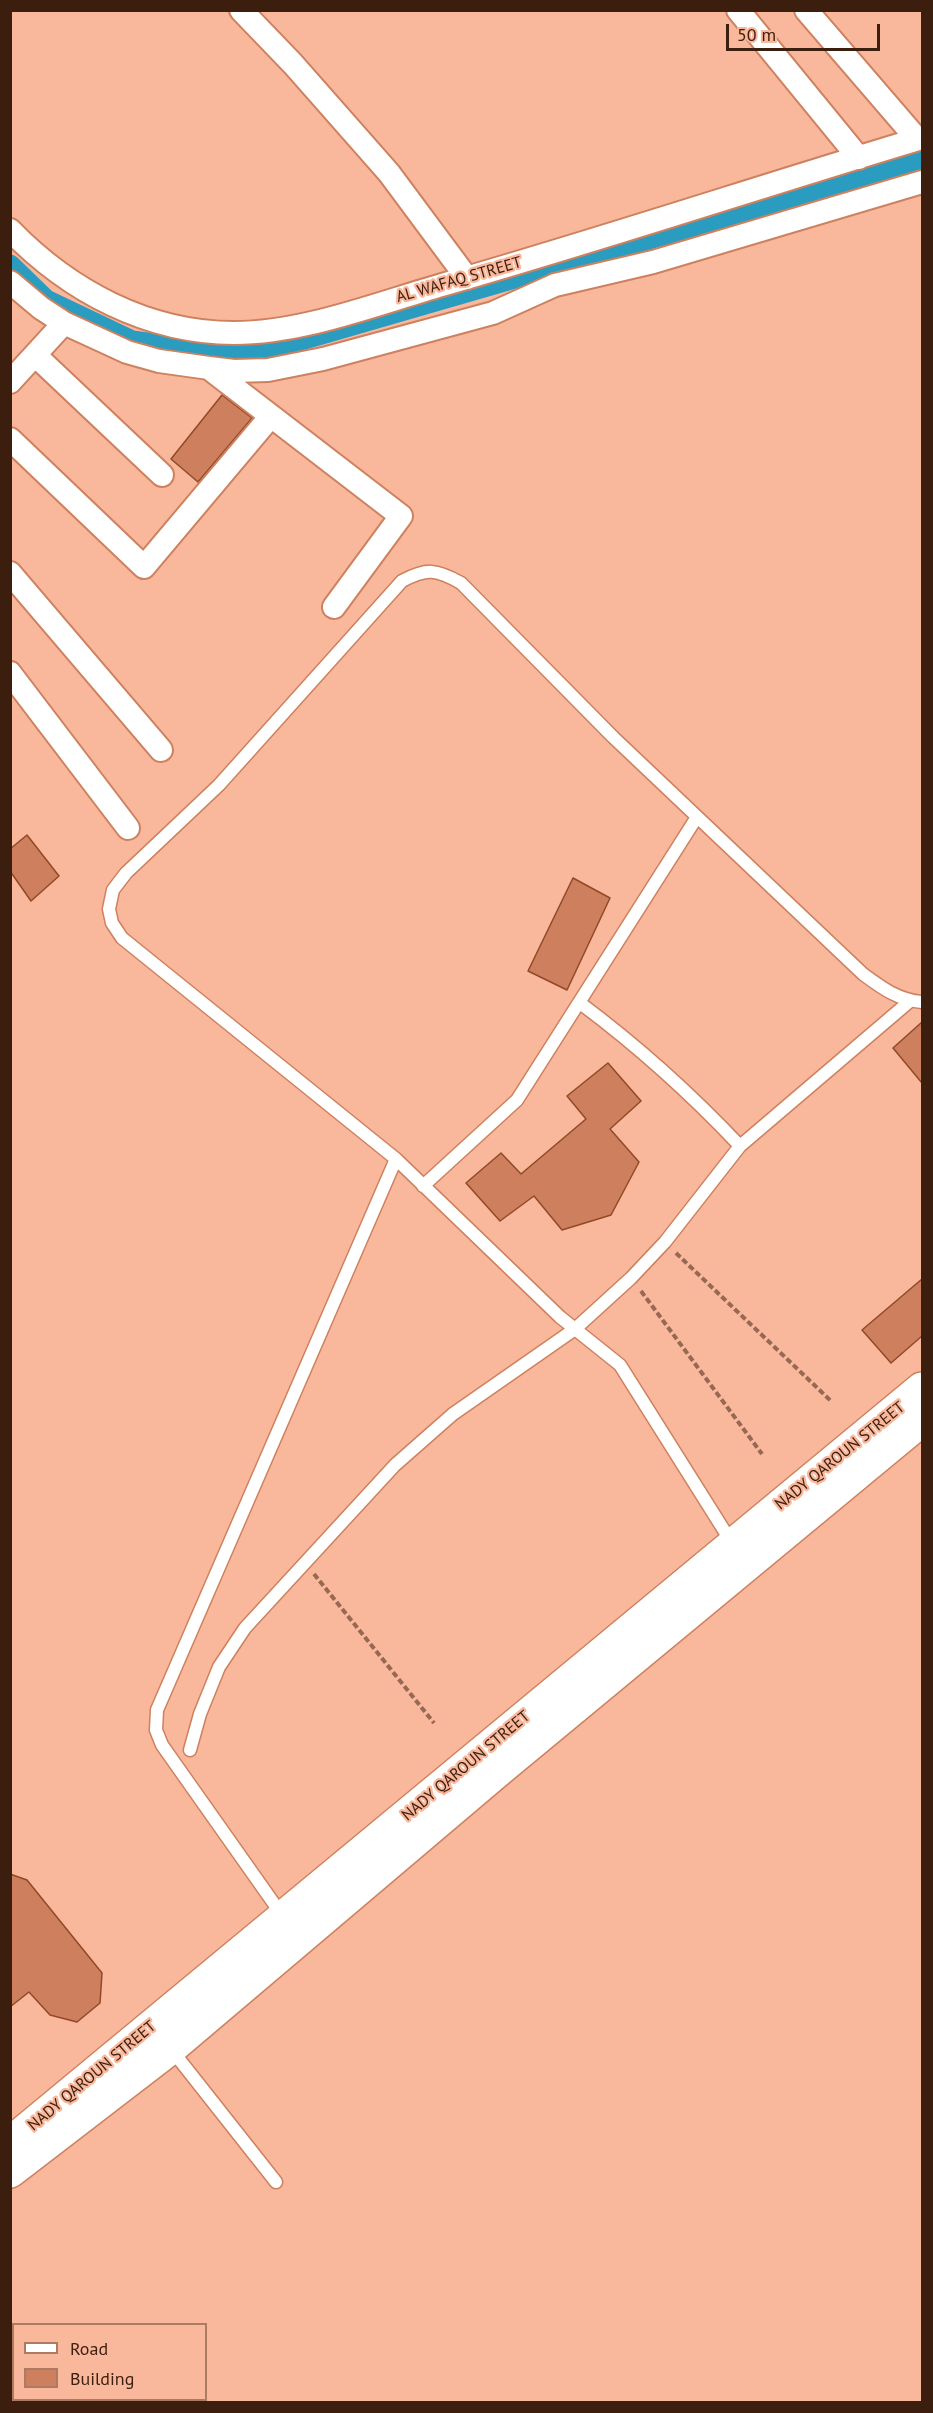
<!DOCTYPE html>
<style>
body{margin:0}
#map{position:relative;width:933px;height:2413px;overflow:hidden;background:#f9b79b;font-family:"PT Sans",sans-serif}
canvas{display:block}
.frame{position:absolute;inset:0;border:12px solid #3c1e0f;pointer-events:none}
.legend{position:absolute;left:12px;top:2323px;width:195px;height:78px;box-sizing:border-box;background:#f9b79b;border:2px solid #ad7a63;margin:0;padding:8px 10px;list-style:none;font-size:18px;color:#3c1e0f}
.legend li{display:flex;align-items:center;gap:12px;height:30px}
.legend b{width:30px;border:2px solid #ad7a63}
.scale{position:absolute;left:726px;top:24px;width:154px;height:27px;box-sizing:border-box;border:3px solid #3c1e0f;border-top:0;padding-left:8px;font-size:18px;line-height:21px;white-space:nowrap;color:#3c1e0f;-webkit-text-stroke:4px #f9b79b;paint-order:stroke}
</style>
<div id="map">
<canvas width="933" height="2413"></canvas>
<div class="frame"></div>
<ul class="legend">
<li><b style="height:8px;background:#fff"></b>Road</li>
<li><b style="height:16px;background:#ce805e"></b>Building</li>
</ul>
<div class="scale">50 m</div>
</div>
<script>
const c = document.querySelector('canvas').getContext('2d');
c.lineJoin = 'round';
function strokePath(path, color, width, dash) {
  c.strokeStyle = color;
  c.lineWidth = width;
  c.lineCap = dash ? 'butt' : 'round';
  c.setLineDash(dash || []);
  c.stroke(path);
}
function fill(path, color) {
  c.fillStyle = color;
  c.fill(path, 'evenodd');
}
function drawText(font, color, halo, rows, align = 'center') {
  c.font = font + ' "PT Sans",sans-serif';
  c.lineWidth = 4.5;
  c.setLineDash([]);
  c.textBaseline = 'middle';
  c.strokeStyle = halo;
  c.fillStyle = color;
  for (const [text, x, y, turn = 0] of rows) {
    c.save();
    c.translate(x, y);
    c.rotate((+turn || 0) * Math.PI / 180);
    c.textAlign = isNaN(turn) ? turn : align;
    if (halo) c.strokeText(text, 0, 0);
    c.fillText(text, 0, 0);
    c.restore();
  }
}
const canal = new Path2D(`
 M10,265L46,300L132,341L246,356L922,160`);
const building = new Path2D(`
 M222,395L252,418L198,482L171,459Z
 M27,835L59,876L31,901L10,871V849Z
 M573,878L610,898L567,990L528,971Z
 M922,1022V1083L893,1048Z
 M608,1063L641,1101L610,1129L639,1162L611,1215L562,1230L534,1196L500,1221L466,1183L501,1153L521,1174L586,1119L567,1096Z
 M922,1279V1336L891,1363L862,1330Z
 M10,1874L27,1880L102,1973L100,2003L77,2022L50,2015L29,1992L10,2007Z`);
const path = new Path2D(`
 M676,1253L831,1401
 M641,1291L762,1454
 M314,1574L434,1723`);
const service = new Path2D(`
 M580,1003C639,1047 690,1093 740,1146
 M423,1186L517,1100L697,817
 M732,1543L620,1365L560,1317L396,1159L122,938L112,923L109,909L113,890L126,873L219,785L402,581C427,568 436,569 461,583L613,737L863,974C882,988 898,1000 922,1002
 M190,1750L200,1714L219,1667L245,1628L395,1465L453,1414L575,1329L631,1278L665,1242L740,1146L910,1001
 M282,1915L162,1745L156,1730L157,1710L396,1159
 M171,2049L276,2182`);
const minor = new Path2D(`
 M241,10L293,64L389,173L467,278
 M738,10L859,158
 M806,10L917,139
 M10,230C69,291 148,333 234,333C303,333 376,304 442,285C603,239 762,186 922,138
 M10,282L41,308L64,323L127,352L159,361L209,368L234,371L268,370L323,359L493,313L555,285L653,262L922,182
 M35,355L162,475
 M210,369L401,516L334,607
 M10,382L64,323
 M10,439L144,567L271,416
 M10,573L161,750
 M10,673L128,828`);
const secondary = new Path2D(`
 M10,2144L922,1389
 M10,2171L170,2048L498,1770L922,1419`);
const streetNames = [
 ["AL WAFAQ STREET",459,280,-16],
 ["NADY QAROUN STREET",840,1456,-39],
 ["NADY QAROUN STREET",466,1766,-40],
 ["NADY QAROUN STREET",92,2076,-40]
];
strokePath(canal, '#299cc0', 21);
fill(building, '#ce805e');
strokePath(building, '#914927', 1.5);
strokePath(service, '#ce815e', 15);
strokePath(minor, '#ce815e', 26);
strokePath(secondary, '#ce815e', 36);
strokePath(path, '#976852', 4, [6, 3]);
strokePath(service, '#fff', 12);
strokePath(minor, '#fff', 22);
strokePath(secondary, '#fff', 33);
drawText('16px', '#3c1e0f', '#f9b79b', streetNames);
</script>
